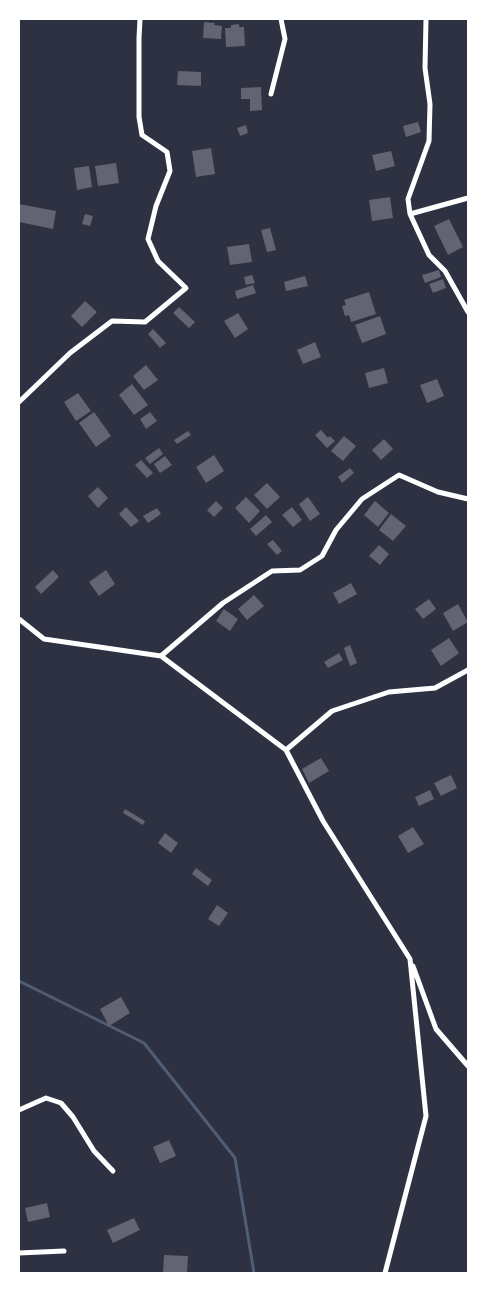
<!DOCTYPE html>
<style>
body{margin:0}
#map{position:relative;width:487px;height:1292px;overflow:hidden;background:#2d3142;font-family:Overpass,sans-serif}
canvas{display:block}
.frame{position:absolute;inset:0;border:20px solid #fff;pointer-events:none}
</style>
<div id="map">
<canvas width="487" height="1292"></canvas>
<div class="frame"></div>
</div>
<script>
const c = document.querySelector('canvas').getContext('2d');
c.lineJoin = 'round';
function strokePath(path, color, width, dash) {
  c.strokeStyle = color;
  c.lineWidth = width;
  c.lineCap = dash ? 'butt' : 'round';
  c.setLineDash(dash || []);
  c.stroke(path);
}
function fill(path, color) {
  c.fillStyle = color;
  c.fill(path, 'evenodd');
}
const stream = new Path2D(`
 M19,981L144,1043L235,1158L254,1273`);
const building = new Path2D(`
 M204,22L215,23L214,25L222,26L221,39L203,38Z
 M239,24V27H244L245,46L226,47L225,28H231V25Z
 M178,71L201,72V86L177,85Z
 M261,87L262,110L250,111V99H241V88Z
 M418,122L421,132L406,137L403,126Z
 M246,125L248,133L240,136L237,128Z
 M211,148L215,174L196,177L192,151Z
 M391,151L395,166L376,171L372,155Z
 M116,163L119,183L98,186L95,166Z
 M89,166L92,187L77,190L74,168Z
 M390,197L393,218L372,221L369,200Z
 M19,204L56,211L53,229L19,222Z
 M85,214L93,216L90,226L82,224Z
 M449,219L463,247L448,255L434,226Z
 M270,228L276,250L267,252L261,230Z
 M249,244L252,262L230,265L227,247Z
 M439,270L441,277L425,283L422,275Z
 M252,275L255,283L246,285L244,277Z
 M305,276L308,286L286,291L284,282Z
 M443,279L446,288L433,293L429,284Z
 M253,285L256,293L237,299L235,291Z
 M369,292L376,314L351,322L349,315L345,316L342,306L346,305L344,300Z
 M85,301L97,312L82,327L71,316Z
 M179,307L195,322L189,328L173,313Z
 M238,313L248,329L235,338L224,321Z
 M380,316L386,334L362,343L355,325Z
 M153,329L166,343L160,348L148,334Z
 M315,342L321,357L303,364L297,350Z
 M146,365L158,380L144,390L133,376Z
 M384,368L388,383L369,388L365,373Z
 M437,379L444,396L427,403L420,385Z
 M132,384L148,405L134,415L119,395Z
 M78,393L91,411L76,421L64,402Z
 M94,412L111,436L96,447L79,423Z
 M150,412L157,421L146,429L140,419Z
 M321,430L328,438L330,436L335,441L327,448L315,435Z
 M188,431L191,435L177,444L174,440Z
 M344,436L356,446L343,461L331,451Z
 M384,439L393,449L381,460L372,450Z
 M159,448L163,454L150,464L145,458Z
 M214,455L224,471L206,483L196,467Z
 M165,456L172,465L160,473L154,464Z
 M141,460L153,473L147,478L135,465Z
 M350,468L354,473L342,483L338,477Z
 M267,483L280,497L267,509L254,495Z
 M98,487L108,498L98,508L88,496Z
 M246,497L260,511L249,523L235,508Z
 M308,497L320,514L310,521L299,504Z
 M216,501L223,508L214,517L207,510Z
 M375,501L389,513L378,527L364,515Z
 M126,507L139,521L131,527L119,514Z
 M292,507L302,520L293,527L282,515Z
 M157,508L161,514L148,523L143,516Z
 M391,514L406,526L393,541L379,530Z
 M266,515L272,522L256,536L250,529Z
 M273,540L282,551L277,555L267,544Z
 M379,545L389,554L380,565L369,556Z
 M53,570L59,577L41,594L35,587Z
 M106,570L115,584L99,596L89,582Z
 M351,583L357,594L339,604L333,593Z
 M254,595L264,606L247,620L238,609Z
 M429,599L436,609L423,619L415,609Z
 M458,604L468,622L453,631L443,613Z
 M224,609L238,619L230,631L216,621Z
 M449,638L459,653L441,666L431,650Z
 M350,645L357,663L350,666L344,648Z
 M339,653L343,660L328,668L324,662Z
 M321,758L329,771L309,783L302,769Z
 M451,775L457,788L441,796L434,783Z
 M430,790L434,799L419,806L415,797Z
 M125,809L145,821L143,825L123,813Z
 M413,827L424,844L408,853L398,836Z
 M165,833L178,843L171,853L158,843Z
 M196,868L212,880L208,886L192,874Z
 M217,905L228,913L219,926L208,919Z
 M121,997L130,1013L109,1026L100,1009Z
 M169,1140L176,1156L160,1163L153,1147Z
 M47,1203L50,1217L28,1222L25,1208Z
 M134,1218L140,1230L113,1243L107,1230Z
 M164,1255L188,1256L187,1273H163Z`);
const minor = new Path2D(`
 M426,19L425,68L430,104L429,141L408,199L410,214L429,255L445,271L468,312
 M271,94L285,39L281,19
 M410,214L468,198
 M19,402L70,353L112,321L145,322L186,288L158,261L148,239L156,206L170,171L167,152L142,135L139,117V38L140,19
 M19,619L44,639L161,656L286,750L323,821L410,959L426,1116L385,1273
 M161,656L223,603L272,571L300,570L322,556L336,530L362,499L399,475L438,492L468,499
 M286,750L332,711L389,692L435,688L468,670
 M413,966L436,1029L468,1066
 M19,1110L46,1098L61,1103L73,1117L94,1151L113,1171
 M19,1253L64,1251`);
strokePath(stream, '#4f5d75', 3);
fill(building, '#626471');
strokePath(minor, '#fff', 5);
</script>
